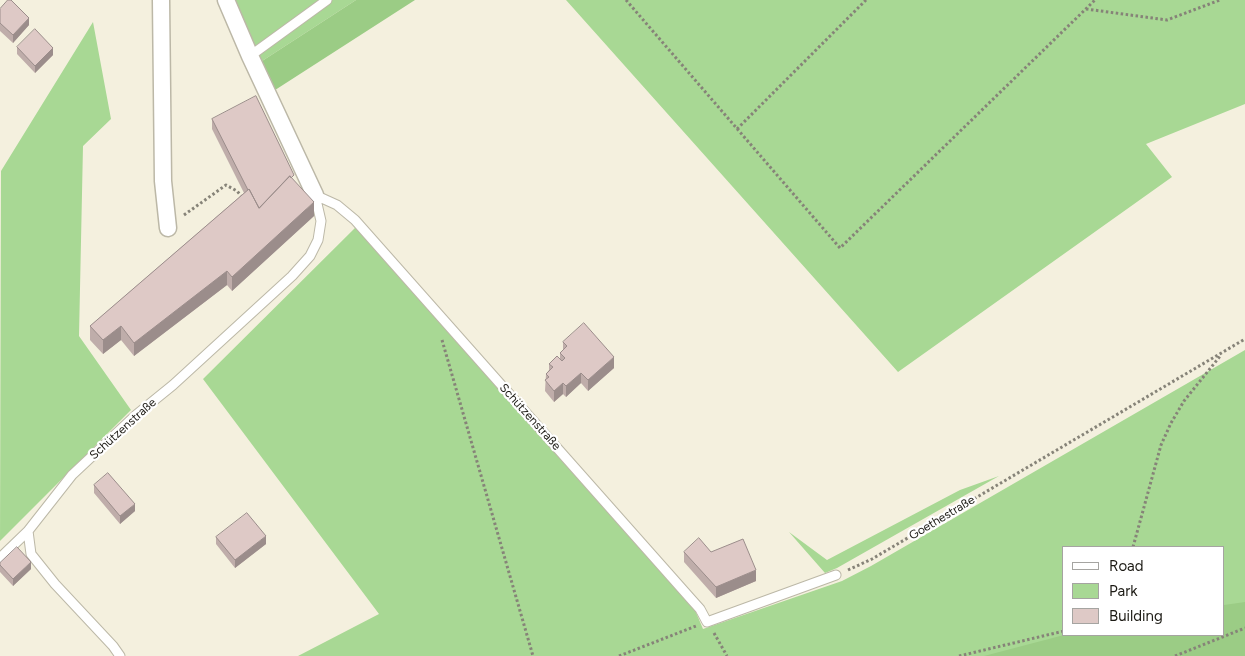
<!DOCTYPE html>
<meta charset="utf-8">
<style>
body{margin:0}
#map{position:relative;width:1245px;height:656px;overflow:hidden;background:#f4f0de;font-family:Figtree,sans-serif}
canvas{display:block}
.legend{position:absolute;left:1062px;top:546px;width:162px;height:90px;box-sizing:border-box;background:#fff;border:1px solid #a5a4a1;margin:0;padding:6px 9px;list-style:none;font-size:15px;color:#1d1b15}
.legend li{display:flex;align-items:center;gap:10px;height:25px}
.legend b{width:25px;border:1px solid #a5a4a1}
</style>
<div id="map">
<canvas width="1245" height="656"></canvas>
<ul class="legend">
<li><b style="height:6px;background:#fff"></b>Road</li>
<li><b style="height:14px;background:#a8d894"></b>Park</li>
<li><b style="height:14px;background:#dec9c6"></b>Building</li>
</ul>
</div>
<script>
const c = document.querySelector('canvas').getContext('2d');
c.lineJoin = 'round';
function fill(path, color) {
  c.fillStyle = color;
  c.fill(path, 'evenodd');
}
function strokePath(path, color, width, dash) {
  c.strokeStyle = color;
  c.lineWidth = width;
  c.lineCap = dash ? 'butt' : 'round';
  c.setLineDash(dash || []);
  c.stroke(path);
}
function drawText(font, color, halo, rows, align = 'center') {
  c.font = font + ' Figtree,sans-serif';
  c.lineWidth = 4.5;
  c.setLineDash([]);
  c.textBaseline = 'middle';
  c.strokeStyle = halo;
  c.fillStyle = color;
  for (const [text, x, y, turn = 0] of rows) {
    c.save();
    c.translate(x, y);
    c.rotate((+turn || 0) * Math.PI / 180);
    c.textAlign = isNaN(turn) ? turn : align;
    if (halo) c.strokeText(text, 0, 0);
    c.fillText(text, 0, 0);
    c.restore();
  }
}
const green = new Path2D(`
 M231,0H356L259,63Z
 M566,0H1245V104L1146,144L1172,177L898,372Z
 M93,22L111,119L83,146L79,336L131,410L0,541L1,171Z
 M356,227L695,610L703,629L842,581L871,566L1245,350V656H298L379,614L203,379ZM1064,547H1224V635H1064Z
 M999,476L837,568L825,573L789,532L827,560L960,490Z`);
const forest = new Path2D(`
 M356,0H415L272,92L259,63Z
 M1245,602V656H984L1064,635H1224V605Z`);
const path = new Path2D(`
 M626,0L840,248L1095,0
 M1086,9L1167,20L1220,0
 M737,129L866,0
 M184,215L226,185L237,191L242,197H243
 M442,340L533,656
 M1133,547L1141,518L1161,445L1171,423L1184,401L1221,355
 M848,570L872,559L1245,339
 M714,633L727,656
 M619,656L696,626
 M959,656L1064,631
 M1175,656L1245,628`);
const service = new Path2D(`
 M250,56L327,0
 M315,195L337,205L355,220L691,599L700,609L707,622L836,575
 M28,531L31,554L55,584L113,646L120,656
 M0,558L28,531L72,475L136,415L173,385L292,276L310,256L318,240L321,221L315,195`);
const minor = new Path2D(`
 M161,0L163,181L168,228
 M226,0L250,56L315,195`);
const wall = new Path2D(`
 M0,9L29,25L13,43L0,31Z
 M17,47L53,55L35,73L17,54Z
 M212,119L314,216L232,291L227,285L134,356L121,340L103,354L90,340V326L244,193L212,129Z
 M563,342L614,368L588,391L581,383L566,397L563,394L554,402L545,391L546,374L549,370V364L560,359V353L563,350Z
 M94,485L135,511L120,524L94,493Z
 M216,537L266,544L235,568L216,544Z
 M684,552H711L756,581L716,598L684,562Z
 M0,563L31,569L13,586L0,572Z`);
const shadedWall = new Path2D(`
 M29,18V25L13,43V35Z
 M53,48V55L35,73V66Z
 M314,202V216L232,291V277Z
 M227,271V285L134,356V343Z
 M121,326V340L103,354V340Z
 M614,357V368L588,391V380Z
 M581,373V383L566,397V386Z
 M563,383V394L554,402V391Z
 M135,504V511L120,524V516Z
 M266,536V544L235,568V560Z
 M31,562V569L13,586V579Z
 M756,570V581L716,598V587Z`);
const building = new Path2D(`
 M8,0H11L29,18L13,35L0,23V9Z
 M35,29L53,48L35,66L17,47Z
 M256,96L294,175L291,178L290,176L259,208L249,189L248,190L212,119Z
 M290,176L314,202L232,277L227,271L134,343L121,326L103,340L90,326L249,189L259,208Z
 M584,323L614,357L588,380L581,373L566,386L563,383L554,391L545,380L549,377L546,374L553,367L549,364L557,356L562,361L565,358L560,353L567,346L563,342Z
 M108,473L135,504L120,516L94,485Z
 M247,513L266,536L235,560L216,537Z
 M699,538L711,552L743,539L756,570L716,587L684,552Z
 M17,547L31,562L13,579L0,565V563Z`);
const streetNames = [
 ["Schützenstraße",530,417,48],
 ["Schützenstraße",123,429,-42],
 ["Goethestraße",942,518,-31]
];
fill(green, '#a8d894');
fill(forest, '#9bcc85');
strokePath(service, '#bcb8a7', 11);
strokePath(minor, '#bcb8a7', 19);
strokePath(path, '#868378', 3, [2.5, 2.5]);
strokePath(service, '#fff', 9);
strokePath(minor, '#fff', 16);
fill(wall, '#bfadaa');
fill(shadedWall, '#9b8d8b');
fill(building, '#dec9c6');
strokePath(building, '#9b8d8b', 1);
drawText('12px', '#1d1b15', '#fff', streetNames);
</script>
